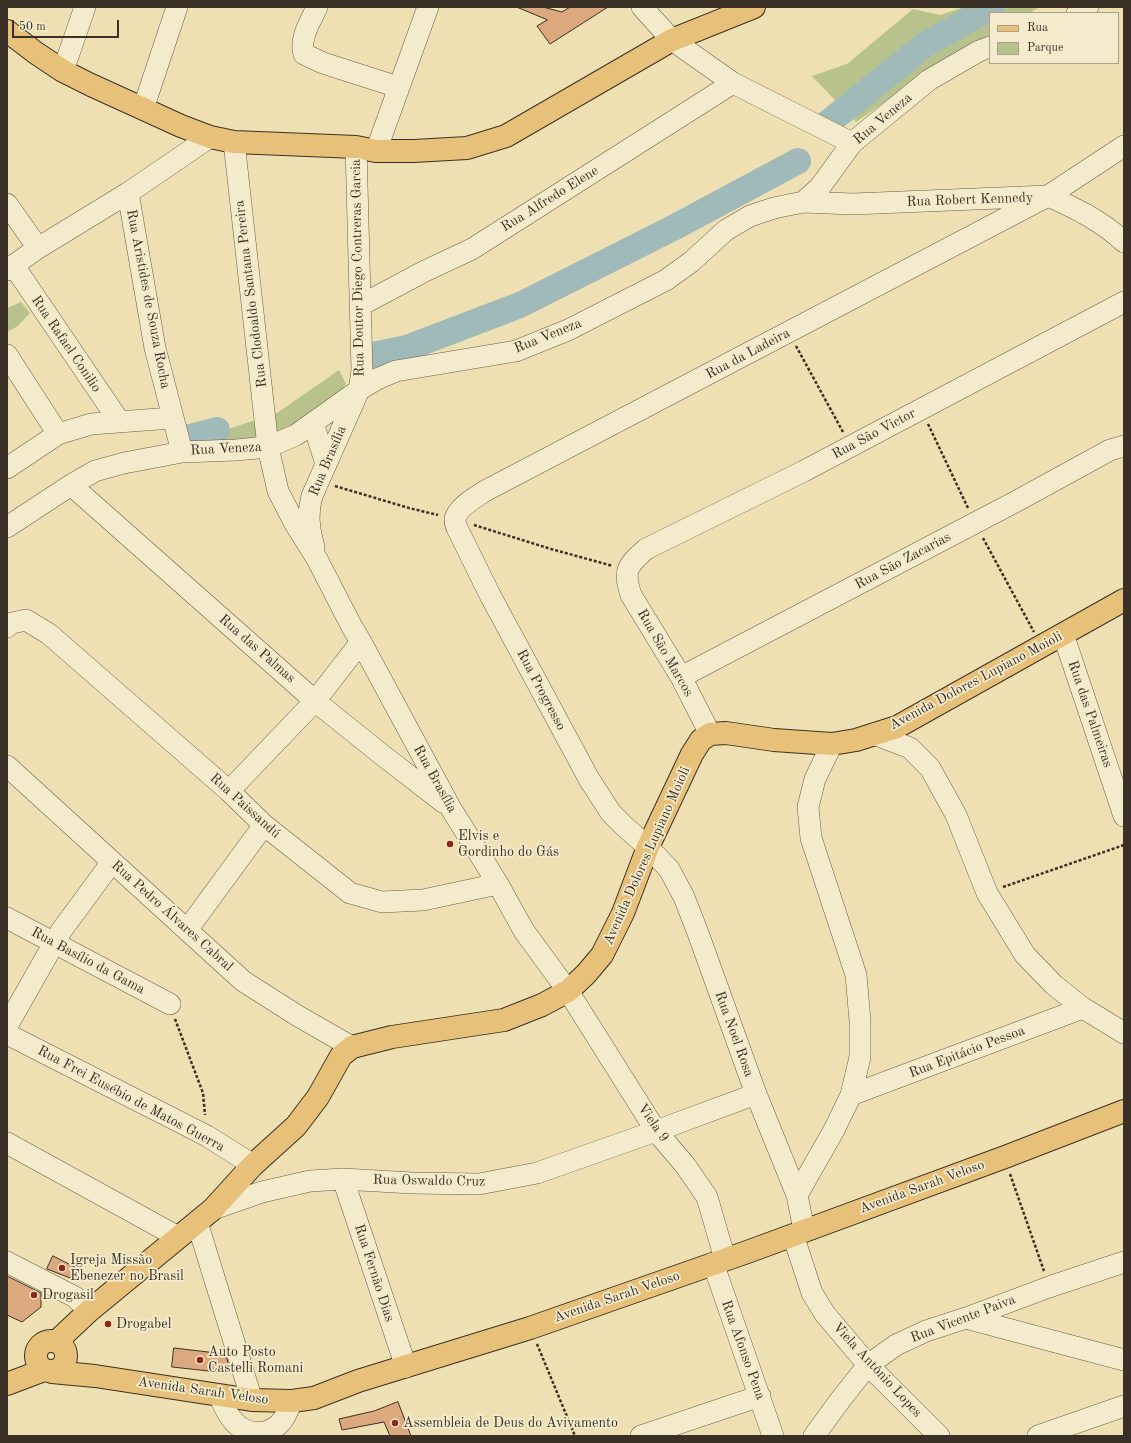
<!DOCTYPE html>
<meta charset="utf-8">
<style>
body{margin:0}
#map{position:relative;width:1131px;height:1443px;overflow:hidden;background:#eee0b2;font-family:"Old Standard TT",serif}
canvas{display:block}
.frame{position:absolute;inset:0;border:8px solid #3a3025;pointer-events:none}
.legend{position:absolute;left:989px;top:12px;width:130px;height:52px;box-sizing:border-box;background:#f4ebcd;border:1px solid #aaa08a;margin:0;padding:5px 7px;list-style:none;font-size:12px;color:#3a3025}
.legend li{display:flex;align-items:center;gap:8px;height:20px}
.legend b{width:20px;border:1px solid #aaa08a}
.scale{position:absolute;left:12px;top:20px;width:107px;height:18px;box-sizing:border-box;border:2px solid #3a3025;border-top:0;padding-left:5px;font-size:12px;line-height:14px;white-space:nowrap;color:#3a3025;-webkit-text-stroke:3px #f4ebcd;paint-order:stroke}
</style>
<div id="map">
<canvas width="1131" height="1443"></canvas>
<div class="frame"></div>
<ul class="legend">
<li><b style="height:5px;background:#e7c079"></b>Rua</li>
<li><b style="height:11px;background:#b8c28d"></b>Parque</li>
</ul>
<div class="scale">50 m</div>
</div>
<script>
const c = document.querySelector('canvas').getContext('2d');
c.lineJoin = 'round';
function fill(path, color) {
  c.fillStyle = color;
  c.fill(path, 'evenodd');
}
function strokePath(path, color, width, dash) {
  c.strokeStyle = color;
  c.lineWidth = width;
  c.lineCap = dash ? 'butt' : 'round';
  c.setLineDash(dash || []);
  c.stroke(path);
}
function drawText(font, color, halo, rows, align = 'center') {
  c.font = font + ' "Old Standard TT",serif';
  c.lineWidth = 3.5;
  c.setLineDash([]);
  c.textBaseline = 'middle';
  c.strokeStyle = halo;
  c.fillStyle = color;
  for (const [text, x, y, turn = 0] of rows) {
    c.save();
    c.translate(x, y);
    c.rotate((+turn || 0) * Math.PI / 180);
    c.textAlign = isNaN(turn) ? turn : align;
    if (halo) c.strokeText(text, 0, 0);
    c.fillText(text, 0, 0);
    c.restore();
  }
}
const green = new Path2D(`
 M964,7H1039L1030,13H990V37L944,61L856,122L812,76L847,64L913,9L940,15Z
 M21,302L30,313L18,326L7,332V308Z
 M339,370L346,384L328,408L278,436L230,444L216,433L277,413Z`);
const river = new Path2D(`
 M829,122L926,44L992,7
 M373,355L407,348L520,305L673,228L798,161
 M190,437L217,430`);
const building = new Path2D(`
 M517,7H543L562,12L570,7H608L550,44L537,26L547,20Z
 M53,1256L77,1268L70,1278L47,1269Z
 M7,1276L41,1293V1307L22,1322L7,1315Z
 M174,1348L225,1354L228,1362L227,1373L172,1367Z
 M398,1402L411,1436H390L384,1422L342,1430L339,1419L374,1411Z`);
const path = new Path2D(`
 M796,346L843,432
 M928,424L968,508
 M335,486L409,508L438,515
 M474,525L551,549L613,566
 M983,538L1034,632
 M1003,887L1124,845
 M175,1019L203,1093L205,1115
 M1010,1174L1044,1271
 M537,1344L575,1436`);
const minor = new Path2D(`
 M317,7C311,21 299,38 304,54L323,63L398,87
 M642,7L672,40L733,83L852,143
 M1077,13L1088,7
 M63,71L85,7
 M143,109L177,7
 M234,142L268,447L278,491L295,524L317,559L352,627L361,642L450,807L498,884L524,931L568,991L656,1131L685,1165L707,1197L725,1259
 M376,151L428,7
 M128,193L155,348L182,452
 M803,202L853,204L1048,196C1075,208 1102,221 1124,242
 M7,204L38,248
 M14,266L119,421
 M7,270L38,248L128,193L210,137
 M361,305L425,271L472,249L733,83
 M7,355L58,434
 M313,423L326,464
 M7,468L58,434L91,424L172,418
 M71,485L315,701L381,754L443,802
 M7,527L71,485L95,471L124,463L182,452L236,450L268,447L296,435L359,390L377,379L396,371L516,351L568,330L666,280L691,262L726,230L750,216L774,208L803,202L820,187L852,143L929,80L979,51L990,47
 M314,547C309,529 307,514 312,496L359,390L362,371L356,147
 M7,627L12,623L26,620L49,634L229,791L264,825L350,893L382,902L423,900L498,884
 M1063,634L1124,816
 M681,677L1015,502L1110,450L1124,446
 M710,734L681,677L631,595C623,570 627,566 646,549L804,471L1124,302
 M874,734L910,748L930,768L956,815L987,893L1025,955L1054,985L1083,1008L1124,1033
 M7,766L243,981L298,1016L352,1047
 M229,791L315,701L361,642
 M7,918L170,1004
 M187,930L264,825
 M7,1026L61,931L112,862
 M7,1034L207,1136L253,1165
 M851,1095L1083,1008
 M7,1143L178,1237
 M343,1179L406,1367
 M797,1195L834,1130L851,1095L860,1057V1021L856,975L811,838L808,807L815,779L832,744
 M213,1209L262,1192L310,1181L343,1179L412,1183L479,1184L537,1173L656,1131L756,1094
 M197,1222L252,1400
 M804,1230L797,1195L756,1094L698,933L684,897L669,869L648,847L625,827L611,813L589,779L490,595L457,528C456,526 455,521 455,519C458,507 476,497 485,491L1048,196L1124,146
 M793,1235L812,1293L825,1314L868,1365L939,1436
 M7,1262L75,1297L89,1311
 M713,1263L773,1436
 M966,1318L1124,1360
 M219,1396C223,1403 226,1412 231,1418C244,1437 271,1438 284,1418C287,1413 289,1407 292,1401
 M641,1436L760,1396
 M814,1436L841,1399L868,1365L896,1345L926,1331L966,1318L1049,1287L1124,1262
 M1038,1436L1124,1406`);
const major = new Path2D(`
 M7,31L36,53L63,71L91,85L181,126L210,137L234,142L356,147L376,151H414L467,148L506,136L672,40L754,7
 M36 1356a15 15 0 1 1 30 0a15 15 0 1 1-30 0Z
 M56,1342L89,1311L213,1209L253,1165L296,1126L318,1097L341,1056L352,1047L392,1037L504,1020L542,1005L568,991L586,974L602,955L623,913L648,847L692,754L701,740L710,734L726,733L774,740L832,744L856,740L897,727L1124,600
 M52,1372L95,1376L252,1400L292,1401L314,1398L358,1381L530,1328L750,1251L1005,1157L1124,1111
 M7,1384L44,1370`);
const markers = [
 [450,844,4,"#8f2418"],
 [62,1268,4,"#8f2418"],
 [34,1295,4,"#8f2418"],
 [108,1324,4,"#8f2418"],
 [200,1360,4,"#8f2418"],
 [395,1423,4,"#8f2418"]
];
const streetNames = [
 ["Rua Veneza",883,119,-40],
 ["Rua Alfredo Elene",550,199,-32],
 ["Rua Robert Kennedy",970,200,-2],
 ["Rua Doutor Diego Contreras Garcia",358,268,-91],
 ["Rua Clodoaldo Santana Pereira",251,294,-97],
 ["Rua Aristides de Souza Rocha",148,299,79],
 ["Rua Veneza",548,336,-22],
 ["Rua Rafael Conilio",66,344,56],
 ["Rua da Ladeira",748,354,-28],
 ["Rua São Victor",874,434,-28],
 ["Rua Veneza",226,449,-3],
 ["Rua Brasília",328,461,-67],
 ["Rua São Zacarias",903,561,-28],
 ["Rua das Palmas",257,649,41],
 ["Rua São Marcos",665,653,60],
 ["Avenida Dolores Lupiano Moioli",976,681,-28],
 ["Rua Progresso",541,690,62],
 ["Rua das Palmeiras",1090,714,71],
 ["Rua Brasília",435,779,61],
 ["Rua Paissandú",245,806,42],
 ["Avenida Dolores Lupiano Moioli",647,856,-66],
 ["Rua Pedro Álvares Cabral",172,916,42],
 ["Rua Basílio da Gama",88,961,28],
 ["Rua Noel Rosa",734,1034,70],
 ["Rua Epitácio Pessoa",967,1052,-21],
 ["Rua Frei Eusébio de Matos Guerra",131,1099,28],
 ["Viela 9",653,1123,55],
 ["Rua Oswaldo Cruz",429,1181,1],
 ["Avenida Sarah Veloso",922,1187,-20],
 ["Rua Fernão Dias",374,1273,72],
 ["Avenida Sarah Veloso",617,1297,-19],
 ["Rua Vicente Paiva",963,1319,-21],
 ["Rua Afonso Pena",743,1350,70],
 ["Viela Antônio Lopes",877,1370,47],
 ["Avenida Sarah Veloso",203,1391,8]
];
const poiNames = [
 ["Elvis e",458,836],
 ["Gordinho do Gás",458,852],
 ["Igreja Missão",70,1260],
 ["Ebenezer no Brasil",70,1276],
 ["Drogasil",42,1295],
 ["Drogabel",116,1324],
 ["Auto Posto",208,1352],
 ["Castelli Romani",208,1368],
 ["Assembleia de Deus do Avivamento",403,1423]
];
fill(green, '#b8c28d');
strokePath(river, '#9fbab8', 26);
fill(building, '#dca87e');
strokePath(building, '#3a3025', 1);
strokePath(minor, '#675c48', 22);
strokePath(major, '#3a3025', 24);
strokePath(path, '#3a3025', 2.5, [3, 2]);
strokePath(minor, '#f4ebcd', 21);
strokePath(major, '#e7c079', 22);
for (const [x, y, r, color] of markers) {
  const dot = new Path2D();
  dot.arc(x, y, r, 0, 2 * Math.PI);
  c.fillStyle = color;
  c.fill(dot);
  strokePath(dot, '#f4ebcd', 1.5);
}
drawText('14px', '#3a3025', '#f4ebcd', streetNames);
drawText('14px', '#3a3025', '#f4ebcd', poiNames, 'left');
</script>
